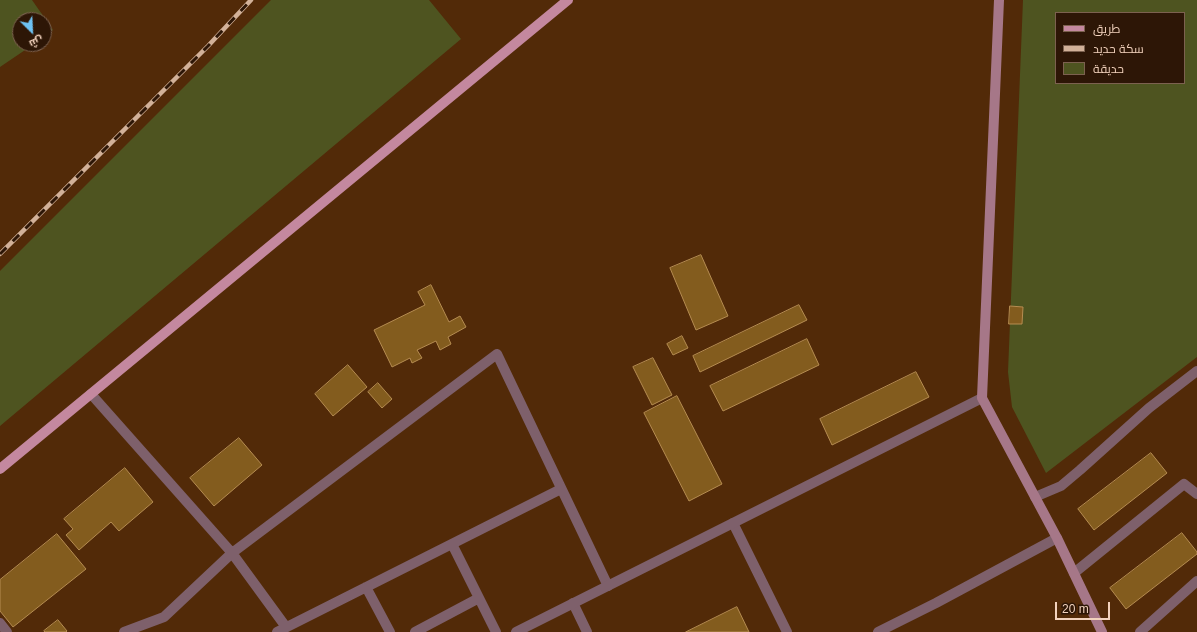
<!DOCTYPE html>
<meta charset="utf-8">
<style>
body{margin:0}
#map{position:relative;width:1197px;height:632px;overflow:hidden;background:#522a08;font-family:Arial,Cairo,sans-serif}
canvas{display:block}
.legend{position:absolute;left:1055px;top:12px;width:130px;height:72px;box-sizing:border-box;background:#2d1606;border:1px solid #7c614f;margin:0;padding:5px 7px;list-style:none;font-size:12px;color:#f2d2bd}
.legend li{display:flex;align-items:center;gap:8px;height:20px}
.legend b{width:20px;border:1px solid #7c614f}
.north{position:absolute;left:12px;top:12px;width:40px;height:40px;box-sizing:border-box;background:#2d1606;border:1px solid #7c614f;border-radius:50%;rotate:156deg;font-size:11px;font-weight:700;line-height:16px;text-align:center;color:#f2d2bd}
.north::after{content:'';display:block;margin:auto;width:14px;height:18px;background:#6dc2f3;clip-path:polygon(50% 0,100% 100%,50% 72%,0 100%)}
.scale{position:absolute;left:1055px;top:602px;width:55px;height:18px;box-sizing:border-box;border:2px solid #f2d2bd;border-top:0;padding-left:5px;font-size:12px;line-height:14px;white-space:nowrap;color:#f2d2bd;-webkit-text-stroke:3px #2d1606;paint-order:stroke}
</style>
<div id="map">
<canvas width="1197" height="632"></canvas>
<ul class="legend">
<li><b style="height:5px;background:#c4889f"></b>طريق</li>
<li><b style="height:5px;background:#d2b199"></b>سكة حديد</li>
<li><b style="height:11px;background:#4e5420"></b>حديقة</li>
</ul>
<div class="north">ش</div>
<div class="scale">20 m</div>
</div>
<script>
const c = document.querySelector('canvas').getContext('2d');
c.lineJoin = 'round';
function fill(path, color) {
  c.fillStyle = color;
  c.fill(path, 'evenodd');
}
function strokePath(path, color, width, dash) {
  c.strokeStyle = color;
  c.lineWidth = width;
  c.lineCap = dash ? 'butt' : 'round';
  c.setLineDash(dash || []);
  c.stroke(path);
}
const green = new Path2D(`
 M0,0H32L53,30L44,37V20H20V44H34L0,67Z
 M271,0H429L461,39L0,426V271Z
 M1023,0H1197V357L1046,473L1012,407L1008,372ZM1056,13H1184V83H1056Z`);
const building = new Path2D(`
 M701,255L728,316L696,330L670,268Z
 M431,285L449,322L460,316L466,327L448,337L451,344L440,350L436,341L417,350L422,358L412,363L410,358L392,367L374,330L425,305L418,292Z
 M799,305L807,320L700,372L693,356Z
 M1010,306L1023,307L1022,324H1009Z
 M682,336L688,348L673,355L667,344Z
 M807,339L819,365L723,411L710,386Z
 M653,358L672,395L652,405L633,367Z
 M348,365L367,387L333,416L315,394Z
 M916,372L929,397L832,445L820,419Z
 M378,383L392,399L382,408L368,392Z
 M677,396L722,484L689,501L644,413Z
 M239,438L262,465L214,506L190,478Z
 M1151,453L1167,473L1094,530L1078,509Z
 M125,468L153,502L119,531L111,522L79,550L66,535L73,529L64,519Z
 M1182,533L1197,552V554L1126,609L1110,588Z
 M57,534L86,569L13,627L0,611V580Z
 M737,607L749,632H686Z
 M58,620L67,631L66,632H45L44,631Z`);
const minor = new Path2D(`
 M91,394L232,553L286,627
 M1035,497L1061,486L1080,470L1149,408L1197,371
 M733,523L787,632
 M452,544L496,632
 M1074,573L1184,484L1197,494
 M366,587L390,632
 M573,603L587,632
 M0,623L7,632
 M124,632L164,617L232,553L497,354L608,586
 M277,632L561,489
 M415,632L479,598
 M878,632L936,603L1057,538
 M1140,632L1197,581`);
const tertiary = new Path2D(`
 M516,632L982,398`);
const secondary = new Path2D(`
 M999,0L982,398L1057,538L1102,632`);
const primary = new Path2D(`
 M0,469L568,0`);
const rail = new Path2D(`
 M0,254L208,46L251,0`);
fill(green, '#4e5420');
fill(building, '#835c1e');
strokePath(building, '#b58c51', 1);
strokePath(minor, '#7e606b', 10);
strokePath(tertiary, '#7e606b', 10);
strokePath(secondary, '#a67788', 10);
strokePath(primary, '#c4889f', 10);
strokePath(rail, '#d2b199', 4.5);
strokePath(rail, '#2d1606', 3, [9]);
</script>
